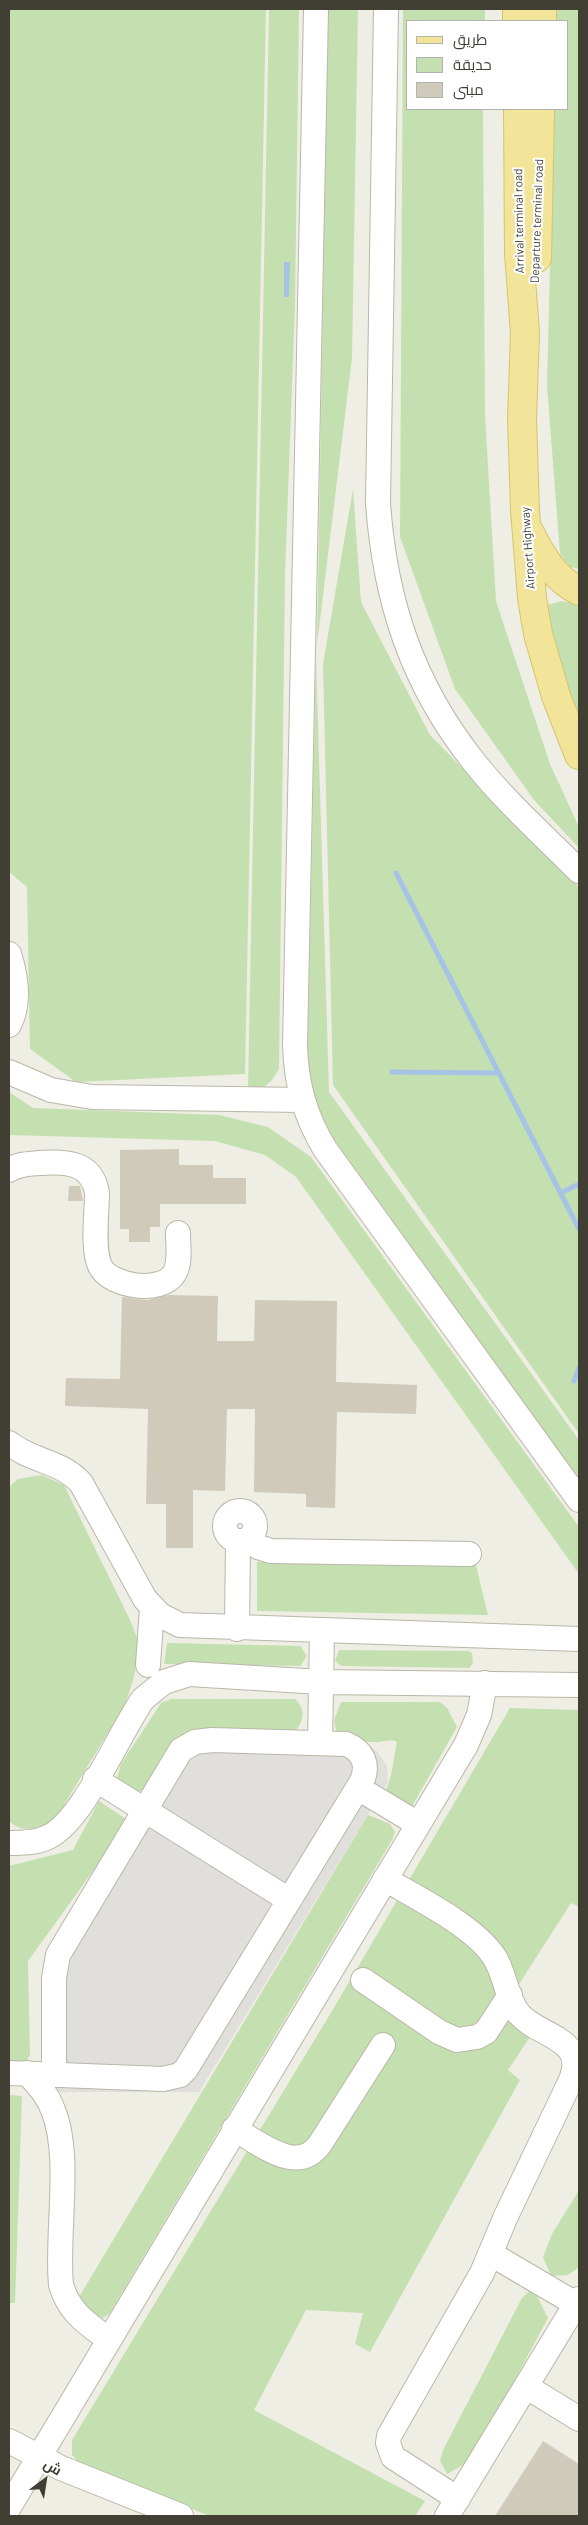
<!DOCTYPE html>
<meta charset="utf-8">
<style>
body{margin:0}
#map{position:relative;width:588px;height:2525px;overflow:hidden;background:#efeee4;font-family:Barlow,Cairo,sans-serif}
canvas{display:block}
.frame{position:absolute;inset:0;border:10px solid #413e34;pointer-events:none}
.legend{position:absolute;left:406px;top:20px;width:162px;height:90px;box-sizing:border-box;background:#fff;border:1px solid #b3b2ae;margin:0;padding:6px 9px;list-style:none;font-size:15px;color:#413e34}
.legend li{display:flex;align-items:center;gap:10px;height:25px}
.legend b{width:25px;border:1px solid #b3b2ae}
.north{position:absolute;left:20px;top:2455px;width:50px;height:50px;-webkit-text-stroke:4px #fff;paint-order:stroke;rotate:31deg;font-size:14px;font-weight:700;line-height:20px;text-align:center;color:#413e34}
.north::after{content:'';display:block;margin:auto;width:18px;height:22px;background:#413e34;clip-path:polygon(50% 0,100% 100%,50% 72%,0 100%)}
</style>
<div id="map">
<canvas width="588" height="2525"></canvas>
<div class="frame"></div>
<ul class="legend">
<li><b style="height:6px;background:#f2e59a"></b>طريق</li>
<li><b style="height:14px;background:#c4e0b0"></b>حديقة</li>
<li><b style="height:14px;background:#d0caba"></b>مبنى</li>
</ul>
<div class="north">ش</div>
</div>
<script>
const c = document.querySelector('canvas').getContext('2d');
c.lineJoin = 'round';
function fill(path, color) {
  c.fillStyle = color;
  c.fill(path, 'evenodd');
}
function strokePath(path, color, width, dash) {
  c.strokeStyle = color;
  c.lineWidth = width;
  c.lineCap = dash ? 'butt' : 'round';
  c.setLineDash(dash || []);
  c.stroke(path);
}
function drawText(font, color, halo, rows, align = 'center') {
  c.font = font + ' Barlow,sans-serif';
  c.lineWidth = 4;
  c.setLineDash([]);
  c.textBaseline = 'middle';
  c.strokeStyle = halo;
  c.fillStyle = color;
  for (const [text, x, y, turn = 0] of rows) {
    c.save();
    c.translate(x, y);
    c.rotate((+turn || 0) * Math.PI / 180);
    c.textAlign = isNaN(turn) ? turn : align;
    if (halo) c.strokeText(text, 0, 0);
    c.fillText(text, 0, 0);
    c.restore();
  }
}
const green = new Path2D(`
 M9,9H266L245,1074L76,1082L30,1049L27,887L9,872Z
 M269,9H299L295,304L285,575L279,1069L272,1080L264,1087L248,1088Z
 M328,9H358L352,358L317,645Z
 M403,9H485V21H407V109H483L485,415L496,601L550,764L579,827V848L534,800L455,689L400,537Z
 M557,9H579V569L570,567L560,554L547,386L554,109H567V21H556Z
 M353,489L361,602L430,735L579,887V1434L333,1085L323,664Z
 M561,601L579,604V723L541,607Z
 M316,657L329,1092L579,1440V1480L323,1124L307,1079Z
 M9,1092L33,1108L219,1115L268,1127L311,1157L579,1527V1574L296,1177L265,1155L215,1141L9,1135Z
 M42,1475L64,1485L131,1622L140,1646L134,1677L125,1705L56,1818C42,1828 23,1835 9,1821V1487L18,1479Z
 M257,1562L476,1565L488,1615L257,1611Z
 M167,1643L300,1646L307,1656L300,1666L164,1664Z
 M339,1650L468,1651L472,1653L473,1663L469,1668L341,1666L335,1661Z
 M171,1699H295C305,1708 305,1719 296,1730L200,1732L148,1787L138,1792L124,1789L117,1778L121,1764L161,1703Z
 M341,1702H440L447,1708L457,1727L411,1808L385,1792C393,1776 393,1759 397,1742C390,1738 381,1743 373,1742C361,1742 349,1740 337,1735L334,1720Z
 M510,1708L579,1710V1907L571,1903L507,2003L536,2028L508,2070L520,2080L370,2352L355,2344L363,2313L306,2310L254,2410L425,2501L415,2516H210L83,2467L72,2455V2440L332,2011Z
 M99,1801L129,1821L28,1961L30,2055L25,2064L9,2068V1866L73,1850Z
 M368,1815L390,1824L395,1832L392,1840L110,2313L103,2318C93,2318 82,2306 79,2297Z
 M9,2095L22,2096L15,2303H9Z
 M579,2190V2267L568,2275L551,2276L543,2257L552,2234Z
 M529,2291L537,2296L548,2318L472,2460L447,2474L440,2461L443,2450L522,2298Z`);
const parking = new Path2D(`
 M346,1732L376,1750L387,1766L388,1782L199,2092H50L48,1968L202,1738Z`);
const water = new Path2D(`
 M284,262H290L289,297H284Z`);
const stream = new Path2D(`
 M396,873L579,1229
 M392,1072L499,1073
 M561,1193L579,1184
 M574,1381L579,1368`);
const building = new Path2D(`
 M179,1149V1165H213V1178H246V1204H160V1227H150V1242H129V1229H120V1150Z
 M69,1186H80L83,1201H68Z
 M168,1295L218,1296L217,1341H254L255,1300L337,1301L336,1382L417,1385L416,1414L337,1412L335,1508L306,1507V1494L254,1492L255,1409H227L225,1491L193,1490V1548H166V1504H146L148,1409L65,1406L66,1378L120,1379L122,1297L147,1300Z
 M543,2441L579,2464V2516H495Z`);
const minor = new Path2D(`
 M316,9L295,1045C296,1084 305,1116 325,1149L579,1500
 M386,9L378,503C385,601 412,684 474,762C505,801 544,836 579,871
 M9,954C16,976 20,1004 9,1025
 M9,1072L51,1090L92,1097L302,1100
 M9,1170C18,1164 29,1164 39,1163C66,1161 92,1162 97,1193C97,1213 92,1249 100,1266C110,1287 161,1294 174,1274C181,1263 178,1245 178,1233
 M9,1443C32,1462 60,1460 81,1483L145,1599L160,1615L180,1625L579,1639
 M225 1526a15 15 0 1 1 30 0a15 15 0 1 1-30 0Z
 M248,1539L258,1547L271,1551L469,1554
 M237,1629L238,1541
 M148,1665L152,1608
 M320,1743L322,1631
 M95,1779L289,1900
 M358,1788L418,1824
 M9,1843C21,1843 35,1843 46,1838C82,1824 119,1733 143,1699L164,1682L189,1674L321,1682L579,1685
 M385,1879C417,1898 472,1925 493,1955C506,1973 505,1997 519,2014C539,2037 588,2038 571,2080L506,2216L482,2273L389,2436L388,2443L393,2457L458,2499
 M363,1980L439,2032L457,2040L477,2037L486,2032L510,1995
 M9,2073L163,2079L180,2075L186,2069L362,1781C369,1764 363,1751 346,1744L212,1740L195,1742L181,1750L58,1955L54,1978V2074
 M27,2073C37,2084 48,2095 53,2110C72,2156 56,2234 61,2285C69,2312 86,2323 108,2339
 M234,2129C260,2143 297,2176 320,2144L383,2045
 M491,2254L576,2304
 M527,2387L579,2419
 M9,2441L61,2468L181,2516
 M9,2507L466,1745L479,1715L485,1683
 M447,2516L579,2299`);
const major = new Path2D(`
 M517,9V21
 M542,21V9
 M518,109L519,253L525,333L522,419L525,510L532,598L538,634L556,696L579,755
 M537,258L540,109
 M530,533C542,557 555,579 579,591`);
const streetNames = [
 ["Arrival terminal road",519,221,-91],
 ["Departure terminal road",537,221,-88],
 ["Airport Highway",528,548,-94]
];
fill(green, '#c4e0b0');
fill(parking, '#e1dfdc');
fill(water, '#a6c3e6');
strokePath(stream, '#a6c3e6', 5);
fill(building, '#d0caba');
strokePath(minor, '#bab6a8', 26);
strokePath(major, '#d4c46d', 30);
strokePath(minor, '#fff', 24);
strokePath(major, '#f2e59a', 28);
drawText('12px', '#413e34', '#fff', streetNames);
</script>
